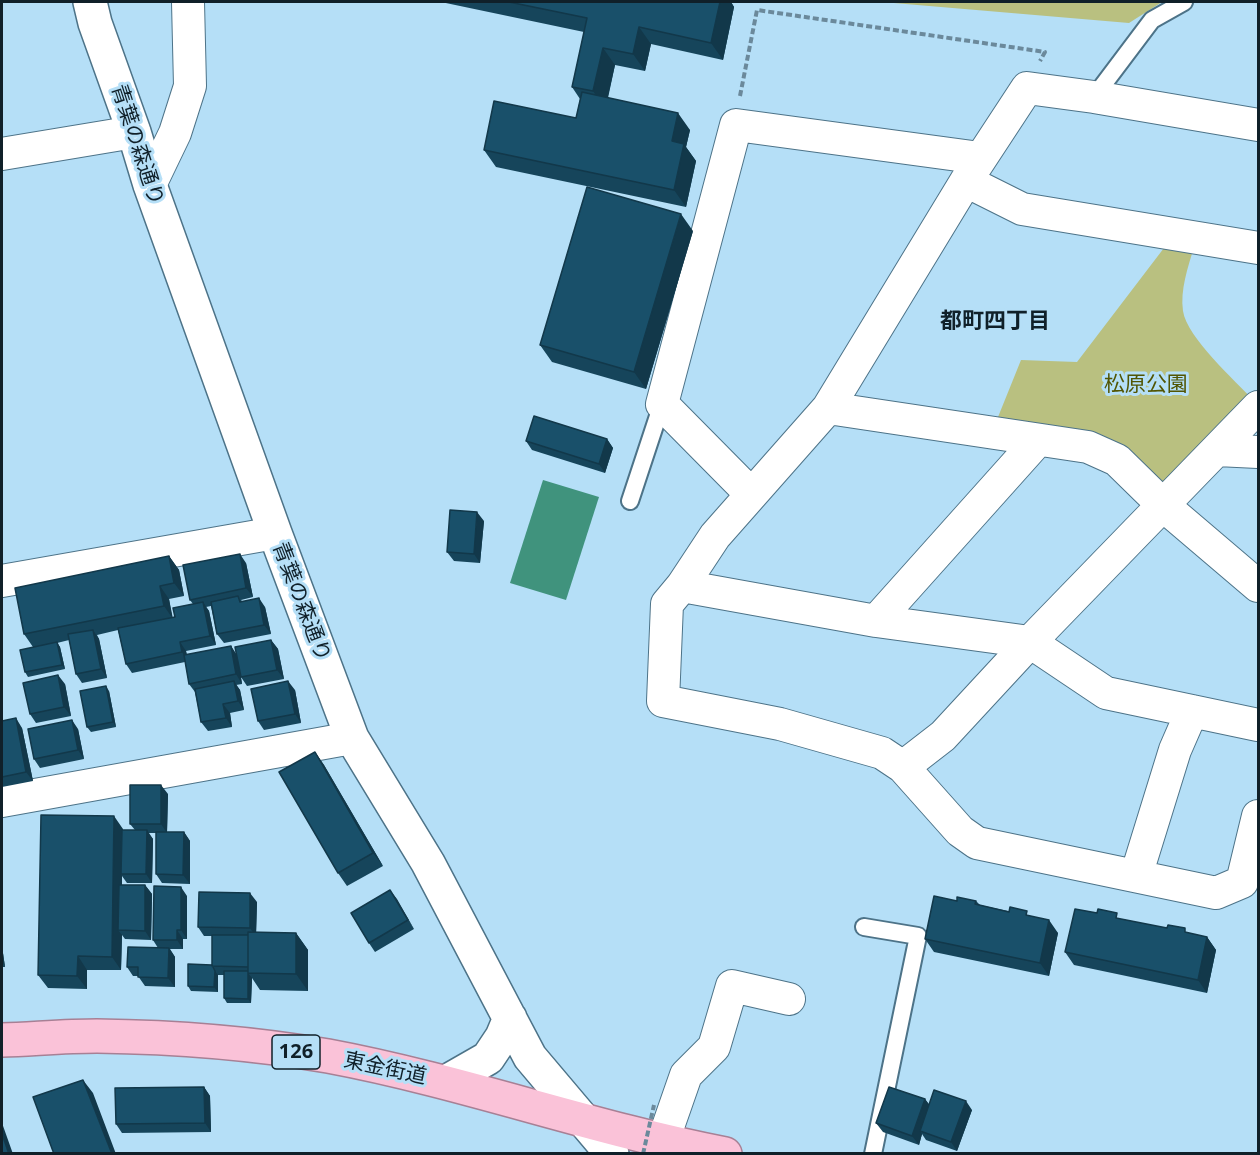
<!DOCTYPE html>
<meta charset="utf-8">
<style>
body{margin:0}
#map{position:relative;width:1260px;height:1155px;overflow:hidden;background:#b5dff7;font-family:"Noto Sans",sans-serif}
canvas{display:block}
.frame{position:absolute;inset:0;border:3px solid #102029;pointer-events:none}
</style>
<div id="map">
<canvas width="1260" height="1155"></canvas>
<div class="frame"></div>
</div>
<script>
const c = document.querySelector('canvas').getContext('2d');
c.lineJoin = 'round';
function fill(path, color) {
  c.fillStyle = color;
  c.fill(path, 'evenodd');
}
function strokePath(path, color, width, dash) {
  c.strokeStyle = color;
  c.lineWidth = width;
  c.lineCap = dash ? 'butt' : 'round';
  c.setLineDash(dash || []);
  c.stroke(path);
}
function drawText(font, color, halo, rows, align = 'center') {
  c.font = font + ' "Noto Sans","Noto Sans JP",sans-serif';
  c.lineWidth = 6;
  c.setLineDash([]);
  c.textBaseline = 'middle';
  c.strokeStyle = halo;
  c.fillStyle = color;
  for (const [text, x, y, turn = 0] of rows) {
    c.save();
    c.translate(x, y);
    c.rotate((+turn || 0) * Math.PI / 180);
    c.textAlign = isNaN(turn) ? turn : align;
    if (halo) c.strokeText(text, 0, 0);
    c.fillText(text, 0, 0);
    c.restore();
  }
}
const green = new Path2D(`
 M882,2H1162L1129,23Z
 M1167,244L1194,247C1188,267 1180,290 1183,311C1187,338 1235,380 1254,401L1159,488L996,422L1021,360L1077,362Z`);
const water = new Path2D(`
 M543,480L599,497L566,600L510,583Z`);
const path = new Path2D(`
 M740,96L757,10L1045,52L1040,61`);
const service = new Path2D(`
 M1094,97L1152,20L1184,2
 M630,501L662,404
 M864,927L918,936L873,1154`);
const minor = new Path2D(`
 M1258,125L1094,97L1027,88L966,181L828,408L715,536L682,586L667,604L663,701L780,724L882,753L903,767L960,831L977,843L1216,893L1242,882L1258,816
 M2,154L134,132
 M966,181L1022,209L1258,248
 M150,185L175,133L190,86L188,2
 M828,408L1088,447L1117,460L1164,506L1258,586
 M1217,450L1258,452
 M751,494L662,404L736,125L980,158
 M2,581L275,533
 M682,586L876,621L1030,642L1106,693L1258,725
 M876,621L1038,440
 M903,767L943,736L1030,642L1258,407
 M2,801L352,738
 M1136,876L1175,750L1192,711
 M663,1141L686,1075L714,1047L732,986L789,999`);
const tertiary = new Path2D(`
 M90,2L95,23L134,132L150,185L275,533L352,738L428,863L530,1057L612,1154
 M446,1082L488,1058L502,1037L510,1018`);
const trunk = new Path2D(`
 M2,1040C33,1039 65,1036 97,1036C174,1037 252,1043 328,1056C462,1081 591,1128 725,1154`);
const pathBridge = new Path2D(`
 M643,1154L654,1105`);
const wall = new Path2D(`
 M441,2H731L734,7L723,60L651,44L645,71L615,65L608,98L690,130L686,147L696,161L686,207L496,167L484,150L576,118L580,99L572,87L584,32Z
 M693,231L646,389L552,362L540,345Z
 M607,439L613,448L605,473L532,450L526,441Z
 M484,521L480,563L454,561L447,552Z
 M169,556L179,570L184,596L169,599L172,617H175L193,604L190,600L246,563L253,597L241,600L242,601L265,607L271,634L224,643L217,634L211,606L206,607L209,611L216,645L186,651L187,655L231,646L236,655L271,640L278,649L284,679L247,686L241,677L242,684L236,685L240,690L244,710L230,713L232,727L208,731L201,722L195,692L189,684L185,662L132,673L126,664L118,630L97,635L99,639L107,678L82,683L76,674L69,640L57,643L60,647L65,669L28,677L25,672L33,647L24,634Z
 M65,684L71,716L36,723L30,714Z
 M295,690L301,723L264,730L258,721Z
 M109,691L116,727L91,732L87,727Z
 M2,721L22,728L33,781L2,787Z
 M78,729L84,759L40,768L34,759Z
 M315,752L324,765L383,866L347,886L338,873Z
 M168,794L167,832H184L190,841V884L162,883L156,874V833H148L153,839L152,883H127L122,876V885H145L152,894L151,940L125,939L122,935L121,970H87V989L48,988L38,975L123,829V830H135L130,824Z
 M390,890L414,929L375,952L369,943Z
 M187,896V939H183V949H170L175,957V987L145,986L138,976H133L127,967L158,948L153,940Z
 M957,901H976L980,905L1031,916L1058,933L1049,976L934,952L925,939Z
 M257,902L256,933H296L308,950V991L260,990L252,978L251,1003H227L224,998V975H218V992L191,991L188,986L212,965V936H204L198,927Z
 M1121,919L1207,937L1216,950L1207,993L1074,965L1065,952Z
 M2,946L5,967H2Z
 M204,1087L210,1096L211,1132L122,1133L116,1124Z
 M925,1099L929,1105L972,1110L957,1151L926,1140L922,1134L919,1145L883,1132L876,1123Z`);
const shadedWall = new Path2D(`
 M720,2H731L734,7L723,60L711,43Z
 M639,27L651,44L645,71L633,54Z
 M603,48L615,65L605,109L593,91Z
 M678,113L690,130L686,147L696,161L686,207L674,190L672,141Z
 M681,214L693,231L646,389L634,372Z
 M607,439L613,448L605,473L599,464Z
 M477,512L484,521L480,563L474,554Z
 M240,554L246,563L253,597L246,588Z
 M169,556L179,570L184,596L174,583Z
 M160,586L169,599L173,619L164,606Z
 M259,598L265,607L271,634L264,625Z
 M203,602L209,611L216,645L210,636Z
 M93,630L99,639L107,678L101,669Z
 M271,640L278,649L284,679L277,670Z
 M57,642L60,647L65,669L62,665Z
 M180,642L186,651L188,662L182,652Z
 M231,646L237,655L242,684L236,674Z
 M58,675L65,684L71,716L64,707Z
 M234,681L240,690L244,710L238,701Z
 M288,681L295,690L301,723L295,714Z
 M106,686L109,691L116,727L113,722Z
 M223,704L230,713L232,727L226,718Z
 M16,718L22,728L33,781L26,772Z
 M72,720L78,729L84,759L78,750Z
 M315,752L324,765L383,866L373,853Z
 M161,785L168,794L167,833L161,824Z
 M114,816L123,829L122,874H121L122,876V930H118L122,935L121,970L112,957Z
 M147,830L153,839L152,883L146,874Z
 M184,832L190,841V884L183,875Z
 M145,885L152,894L151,940L145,931Z
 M181,887L187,896V939L181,930Z
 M390,890L397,899L414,929L408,920Z
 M250,893L257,902L256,937L250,928Z
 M1049,920L1058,933L1049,976L1040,963Z
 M177,930L183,939V949L177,940Z
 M296,933L308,950V991L296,974Z
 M1207,937L1216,950L1207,993L1198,980Z
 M2,946L5,967L2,961Z
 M169,948L175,957V987L168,978Z
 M78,956L87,970V989L77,976Z
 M215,971L218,975V992L214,987Z
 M248,973L252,978L251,1003L248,999Z
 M83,1080L93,1093L116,1154H112Z
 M204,1087L210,1096L211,1132L205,1123Z
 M925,1099L932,1108L920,1131L922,1134L919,1145L912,1136Z
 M966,1101L972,1110L957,1151L951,1142Z
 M2,1123L13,1154H9L2,1134Z`);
const building = new Path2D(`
 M509,2H720L711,43L639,27L633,54L603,48L593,91L572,87L587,18Z
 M582,92L678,113L672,141L684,144L674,190L484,150L494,101L576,118Z
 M587,187L681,214L634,372L540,345Z
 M534,416L607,439L599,464L526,441Z
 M450,510L477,512L474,554L447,552Z
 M240,554L246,588L190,600L183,565Z
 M169,556L174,583L160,586L164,606L24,634L15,588Z
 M238,596L240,602L259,598L264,625L217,634L211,602Z
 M203,602L210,636L180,642L182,652L126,664L118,628L175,617L173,608Z
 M93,630L101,669L76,674L68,634Z
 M271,640L277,670L241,677L235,647Z
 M57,642L62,665L25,672L20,650Z
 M231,646L236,674L189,684L184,655Z
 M58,675L64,707L30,714L23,683Z
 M234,681L238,701L223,704L226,718L201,722L195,689Z
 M288,681L295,714L258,721L251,689Z
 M106,686L113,722L87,727L80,691Z
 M16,718L26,772L2,777V721Z
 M72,720L78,750L34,759L28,729Z
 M315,752L373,853L338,873L279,772Z
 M130,785H161V824H130Z
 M41,815L114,816L112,957L78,956L77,976L38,975Z
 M122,830H147L146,874H121Z
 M156,832H184L183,875L156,874Z
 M119,885H145V931L118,930Z
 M154,886L181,887V930H177V940H153Z
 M390,890L408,920L369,943L351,913Z
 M199,892L250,893V928L198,927Z
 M934,896L957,901V897L976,901L975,904L1009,912L1010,907L1027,911L1026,915L1049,920L1040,963L925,939Z
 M1075,909L1097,913L1098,909L1117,913L1116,918L1167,928L1168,925L1185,928V932L1207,937L1198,980L1065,952Z
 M248,932L296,933V974L248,973Z
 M212,935H248V967L212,966Z
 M128,947L169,948L168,978L138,977V967H127Z
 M188,964L212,965L215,971L214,987L188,986Z
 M224,971H248V999L224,998Z
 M83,1080L112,1154H54L33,1097Z
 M204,1087L205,1123L116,1124L115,1088Z
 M889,1087L925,1099L912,1136L876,1123Z
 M934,1090L966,1101L951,1142L920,1131Z
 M2,1134L9,1154H2Z`);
const shields = [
 [296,1052,48]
];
const shieldNames = [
 ["126",296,1052]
];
const streetNames = [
 ["青葉の森通り",137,145,72],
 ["青葉の森通り",301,602,69],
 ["東金街道",385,1069,12]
];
const parkNames = [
 ["松原公園",1146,385]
];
const neighbourhoodNames = [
 ["都町四丁目",995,322]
];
fill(green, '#b9c080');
fill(water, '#40937d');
strokePath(service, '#4d7388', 20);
strokePath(minor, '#4d7388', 34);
strokePath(tertiary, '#4d7388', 36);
strokePath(trunk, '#a78095', 36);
strokePath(path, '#6b899b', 4, [6, 3]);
strokePath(service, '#fff', 16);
strokePath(minor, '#fff', 32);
strokePath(tertiary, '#fff', 33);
strokePath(trunk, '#fac2d8', 33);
strokePath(pathBridge, '#6b899b', 4, [6, 3]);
fill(wall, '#16455b');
fill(shadedWall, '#12384a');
fill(building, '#19506a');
strokePath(building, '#12384a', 1.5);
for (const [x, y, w] of shields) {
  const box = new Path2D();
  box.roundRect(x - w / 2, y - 17, w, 34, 4.5);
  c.fillStyle = '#b5dff7';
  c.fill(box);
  strokePath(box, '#102029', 1.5);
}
drawText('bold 20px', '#102029', null, shieldNames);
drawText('21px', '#102029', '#b5dff7', streetNames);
drawText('21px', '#515503', '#b5dff7', parkNames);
drawText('bold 22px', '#102029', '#b5dff7', neighbourhoodNames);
</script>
